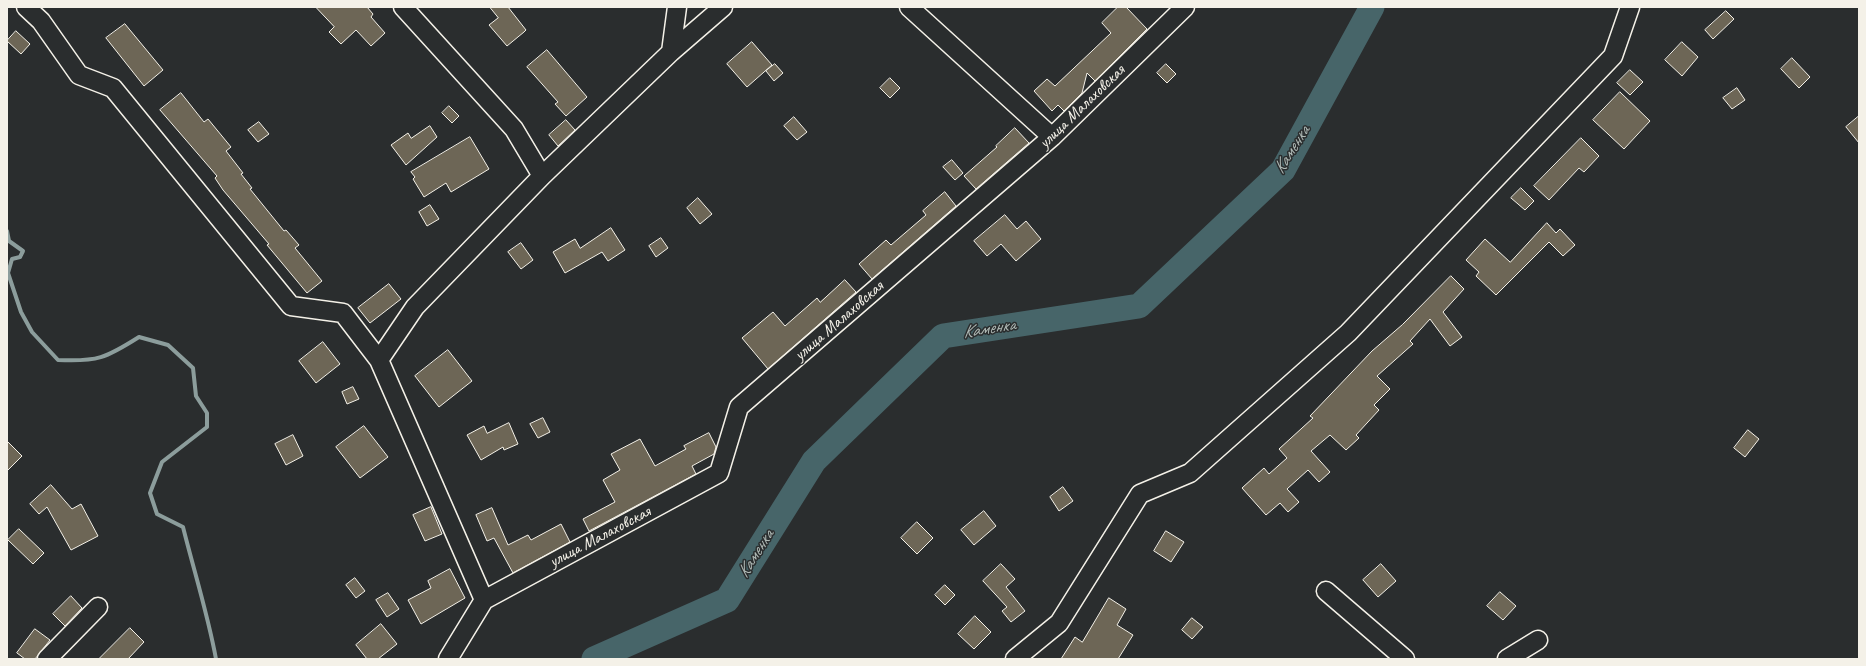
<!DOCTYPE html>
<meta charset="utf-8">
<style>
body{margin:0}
#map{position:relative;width:1866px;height:666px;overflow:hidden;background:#2a2d2e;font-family:Caveat,sans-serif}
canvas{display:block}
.frame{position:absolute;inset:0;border:8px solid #f4f1e8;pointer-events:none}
</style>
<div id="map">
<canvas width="1866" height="666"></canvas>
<div class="frame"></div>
</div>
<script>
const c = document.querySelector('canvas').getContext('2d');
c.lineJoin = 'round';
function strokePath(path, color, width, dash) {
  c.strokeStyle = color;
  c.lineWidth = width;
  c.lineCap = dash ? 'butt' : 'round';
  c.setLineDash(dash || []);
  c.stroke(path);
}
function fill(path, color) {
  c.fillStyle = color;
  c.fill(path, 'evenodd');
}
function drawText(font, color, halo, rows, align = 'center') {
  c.font = font + ' Caveat,sans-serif';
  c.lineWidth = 3;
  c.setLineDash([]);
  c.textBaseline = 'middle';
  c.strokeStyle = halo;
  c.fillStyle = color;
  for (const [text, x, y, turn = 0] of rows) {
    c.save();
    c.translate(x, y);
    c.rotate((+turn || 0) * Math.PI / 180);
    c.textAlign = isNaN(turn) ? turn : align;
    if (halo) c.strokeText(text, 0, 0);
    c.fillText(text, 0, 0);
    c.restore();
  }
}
const stream = new Path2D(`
 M7,231L9,241L23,251L20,257L12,259L8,273L21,312L32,332L58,360C97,362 106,358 139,337L168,345L193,368L196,396L207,413V427L162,462L150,493L157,514L183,527C194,571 208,615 216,659`);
const river = new Path2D(`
 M594,659L727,600L814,461L943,336L1139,306L1283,170L1372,7`);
const building = new Path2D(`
 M316,7H367L373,14L371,17L385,33L371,46L356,30L341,44L329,32L334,27Z
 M490,7H508L526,30L524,32L507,46L489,25L498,18Z
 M1118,7H1126L1147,29L1095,81L1087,73L1082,93L1064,111L1058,105L1052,111L1034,91L1047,79L1055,86L1111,33L1102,23Z
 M1726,11L1734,19L1713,39L1705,30Z
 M125,24L163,70L144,86L106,38Z
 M16,31L30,44L21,54L7,41Z
 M752,42L772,65L747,87L727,64Z
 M1682,42L1698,57L1682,76L1665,60Z
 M547,50L587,97L566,116L555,104L558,102L527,67Z
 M1792,58L1810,77L1799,88L1781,69Z
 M775,64L783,73L774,81L766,71Z
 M1166,64L1176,74L1167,83L1157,73Z
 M1630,70L1643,82L1630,95L1617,83Z
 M890,78L900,88L890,98L880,88Z
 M1737,88L1745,100L1732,109L1723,98Z
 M1620,92L1650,121L1624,149L1593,120Z
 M181,93L204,122L208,119L231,147L226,151L243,173L241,174L252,188L250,189L284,231L286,230L299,245L295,248L322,281L307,293L267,245L269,244L223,190L215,178L217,176L160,110Z
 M449,106L459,116L452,123L442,113Z
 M1859,116V143L1846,127Z
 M794,117L807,132L797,140L784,126Z
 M566,120L575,130L558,146L549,135Z
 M259,122L269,134L258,142L248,130Z
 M430,126L437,137L406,165L391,145L408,133L411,138Z
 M1015,128L1029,143L976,189L964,176L997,147L996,146Z
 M470,137L489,169L451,192L446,183L424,197L413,179L415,177L411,172Z
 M1581,138L1599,156L1584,172L1579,168L1549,200L1534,186Z
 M952,160L963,173L955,180L943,167Z
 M1521,188L1534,201L1525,210L1511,198Z
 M945,192L956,206L872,279L859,264L886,240L891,245L926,215L923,211Z
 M698,198L712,214L700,224L687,208Z
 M430,205L439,219L427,226L419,212Z
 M1005,215L1017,229L1026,221L1041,239L1016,261L1001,244L987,256L974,241Z
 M1547,223L1556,233L1560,229L1575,245L1563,256L1549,242L1496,295L1476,276L1479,272L1466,260L1485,239L1510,262Z
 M611,228L625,250L608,261L602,252L565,273L553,252L575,239L580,248Z
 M661,238L668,248L656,257L649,246Z
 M521,243L533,260L521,269L508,252Z
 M1451,276L1464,289L1443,312L1462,337L1450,346L1430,319L1410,341L1413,344L1377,376L1390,389L1374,405L1379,410L1356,435L1359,438L1346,450L1330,435L1311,451L1330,472L1319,482L1308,470L1287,489L1299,502L1288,512L1280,503L1266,515L1242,488L1264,468L1269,474L1287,458L1279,449L1313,418L1310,416L1372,351L1402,325Z
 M845,280L856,292L768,369L742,338L773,312L785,326L817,298L820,302Z
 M389,284L401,299L370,323L358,308Z
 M323,342L340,364L316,383L299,361Z
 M448,350L472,381L439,407L415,376Z
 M353,387L359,399L347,404L342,392Z
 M543,418L550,432L538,438L530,424Z
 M509,423L518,444L504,450L503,447L481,460L467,435L484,426L487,433Z
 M364,426L388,457L360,478L336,447Z
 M1748,430L1759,439L1745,457L1734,448Z
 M709,433L716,447L714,454L692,466L696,474L589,531L583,519L615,502L603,480L620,470L611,454L640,439L655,466L686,449L684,446Z
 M293,435L303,456L286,465L275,444Z
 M7,441L22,456L7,471Z
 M51,485L72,509L81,504L98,536L71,550L47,507L39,514L30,504Z
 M1063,487L1073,501L1059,511L1050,497Z
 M431,507L442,534L425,541L413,515Z
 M492,508L508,545L528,535L531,540L561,524L570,542L513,573L494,538L487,541L476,515Z
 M984,511L996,526L974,545L961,530Z
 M917,522L933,538L917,554L901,538Z
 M19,529L44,553L33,564L8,540Z
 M1166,531L1184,542L1171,562L1154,551Z
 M1001,564L1015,579L1006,587L1025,611L1011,622L1002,611L1007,607L983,581Z
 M1381,564L1396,581L1378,597L1363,580Z
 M450,569L465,598L421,624L408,600L431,588L428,581Z
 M355,578L365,591L356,598L346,585Z
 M945,585L955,595L945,605L935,595Z
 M1500,592L1516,606L1503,620L1487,606Z
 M388,593L399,609L387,617L376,600Z
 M71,596L82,608L65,626L53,614Z
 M1109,598L1126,609L1117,625L1133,635L1118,659H1061L1075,637L1082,642Z
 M975,616L991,632L974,649L958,634Z
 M1192,618L1203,627L1192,639L1182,630Z
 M381,624L397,644L378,659H367L356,645Z
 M130,628L144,642L128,659H99Z
 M35,629L50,640L35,659H25L17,653Z`);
const minor = new Path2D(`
 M26,7L41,21L79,75L113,88L291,306L343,313L379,360
 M403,7L514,129L542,176
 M909,7L1052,137
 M671,52L677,7
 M1326,591L1405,659
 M484,600L719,473L739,407L1052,137L1185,7
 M47,659L98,607
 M448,659L484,600L379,360L415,307L542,176L671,52L723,7
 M1015,659L1059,623L1140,494L1190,473L1348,333L1613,56L1630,7
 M1507,659L1538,640`);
const streetNames = [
 ["улица Малаховская",1082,107,-44],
 ["улица Малаховская",839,321,-41],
 ["улица Малаховская",600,537,-28]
];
const waterNames = [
 ["Каменка",1292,150,-58],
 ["Каменка",989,329,-9],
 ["Каменка",756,554,-58]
];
strokePath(stream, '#8c9d9c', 4);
strokePath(river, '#476569', 25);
fill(building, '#6d6656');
strokePath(building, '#f4f1e8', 1);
strokePath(minor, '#f4f1e8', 21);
strokePath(minor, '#2a2d2e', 18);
drawText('17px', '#f4f1e8', '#2a2d2e', streetNames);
drawText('italic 18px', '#afb9b5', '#2a2d2e', waterNames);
</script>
